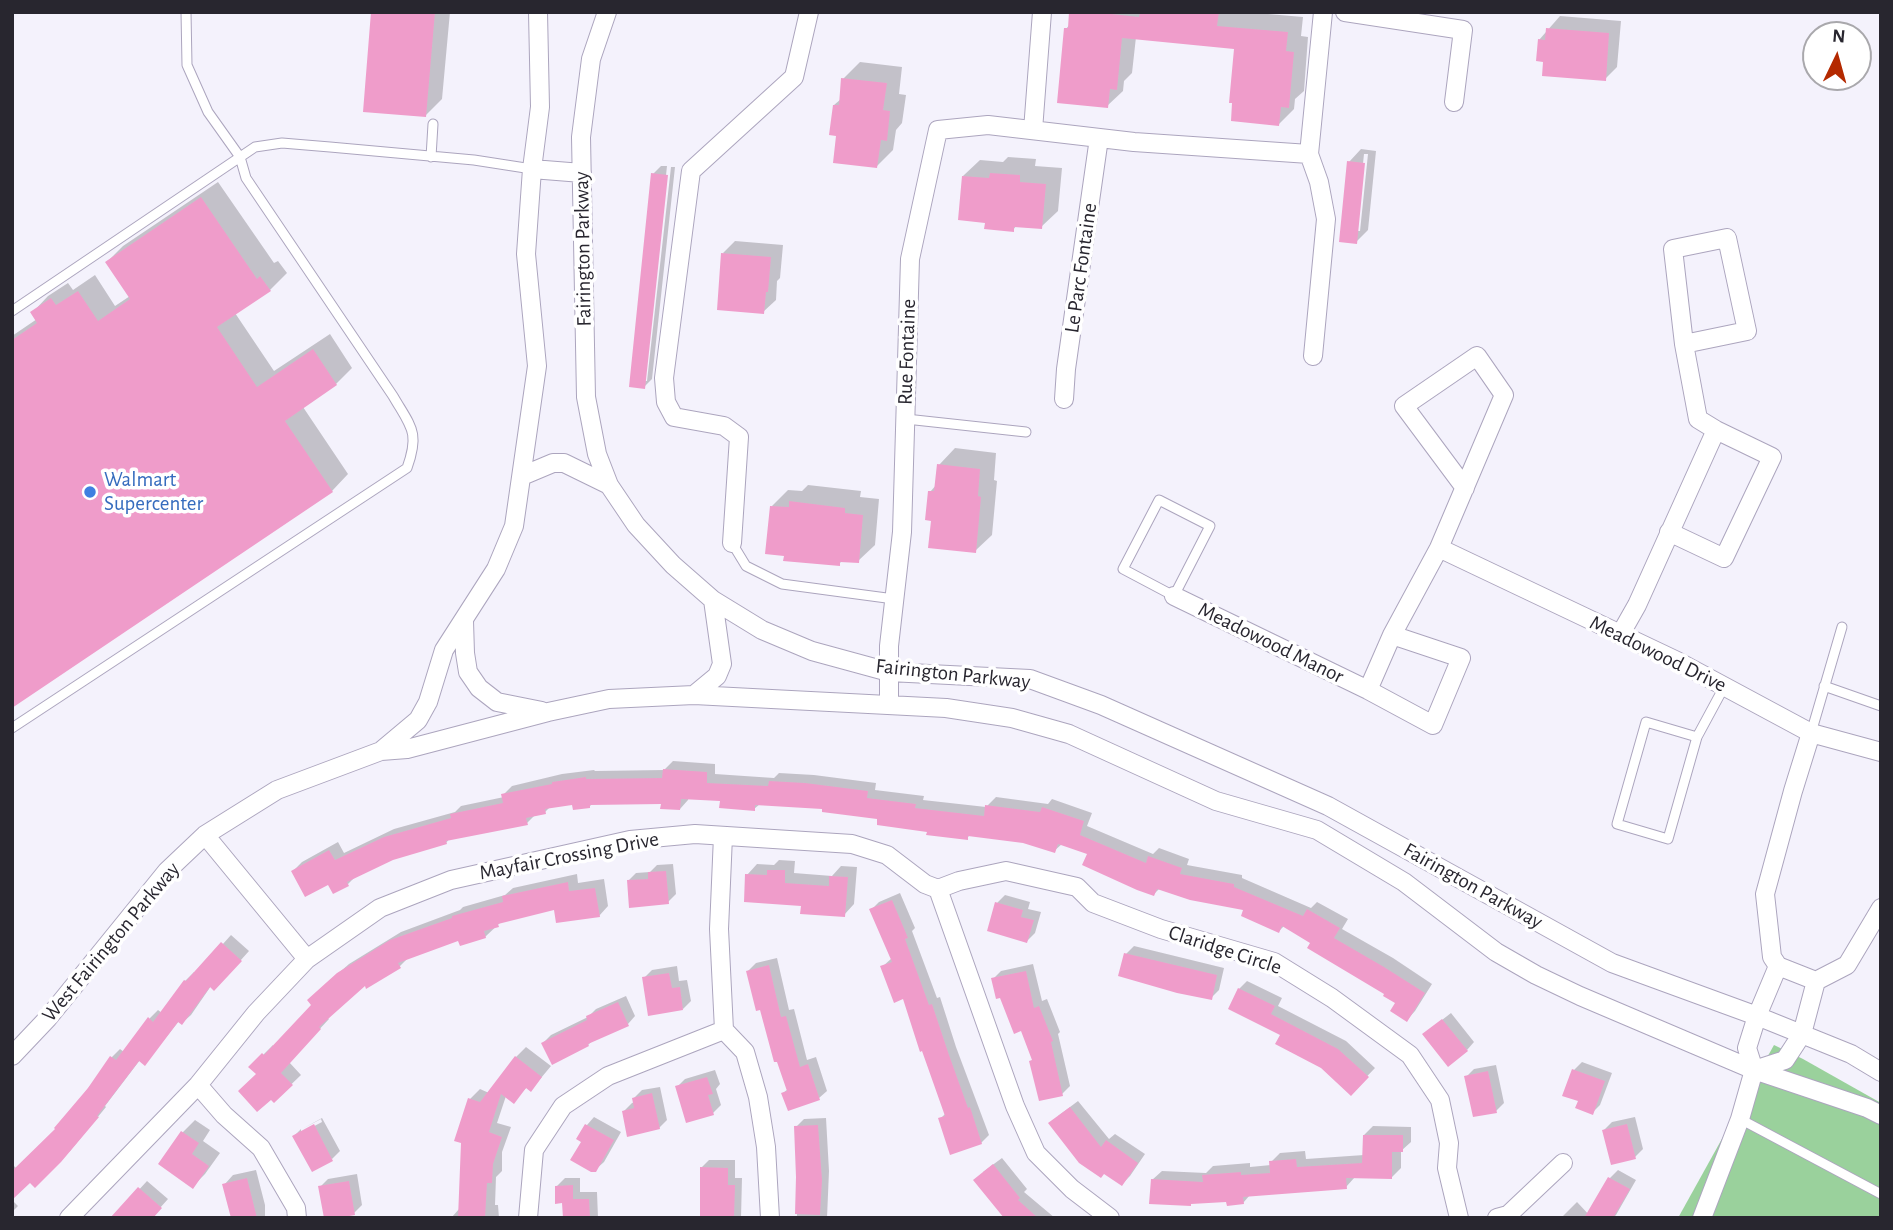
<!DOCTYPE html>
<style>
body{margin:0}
#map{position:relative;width:1893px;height:1230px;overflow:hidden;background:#f4f2fc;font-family:"Alegreya Sans",sans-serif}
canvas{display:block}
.frame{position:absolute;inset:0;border:14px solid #28262f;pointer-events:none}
.north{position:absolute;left:1802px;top:21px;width:70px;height:70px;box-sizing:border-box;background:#fff;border:2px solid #a9a8ac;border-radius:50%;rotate:5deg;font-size:19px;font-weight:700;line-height:28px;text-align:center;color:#28262f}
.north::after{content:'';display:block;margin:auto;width:24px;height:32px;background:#b42900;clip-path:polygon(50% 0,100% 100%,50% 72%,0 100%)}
</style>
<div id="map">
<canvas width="1893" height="1230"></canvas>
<div class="frame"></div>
<div class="north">N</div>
</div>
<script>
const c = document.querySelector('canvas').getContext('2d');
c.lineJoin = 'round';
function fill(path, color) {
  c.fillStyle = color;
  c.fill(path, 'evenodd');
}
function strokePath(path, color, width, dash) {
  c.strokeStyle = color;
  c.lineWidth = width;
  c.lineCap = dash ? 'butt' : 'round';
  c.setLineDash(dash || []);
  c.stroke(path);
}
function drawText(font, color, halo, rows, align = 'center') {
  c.font = font + ' "Alegreya Sans",sans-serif';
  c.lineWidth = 7;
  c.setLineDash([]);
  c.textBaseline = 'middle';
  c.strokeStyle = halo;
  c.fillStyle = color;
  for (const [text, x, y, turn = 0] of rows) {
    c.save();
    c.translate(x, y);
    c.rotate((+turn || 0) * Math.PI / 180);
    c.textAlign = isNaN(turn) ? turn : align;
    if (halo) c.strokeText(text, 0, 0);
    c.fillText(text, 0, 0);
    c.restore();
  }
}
const green = new Path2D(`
 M1774,1045L1803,1059L1881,1103V1218H1678Z`);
const shadow = new Path2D(`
 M373,12H450L442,99L426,115Z
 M1071,12H1245L1303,17L1301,36L1308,37L1304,91L1295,99L1294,109L1279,124L1236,47L1136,37L1132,73L1124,81L1123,91L1107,106L1066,29L1070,24Z
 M1560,16L1621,21L1617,67L1605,79L1545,60L1539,40Z
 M860,62L902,67L899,94L906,95L902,123L896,130L893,150L877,166L838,134L834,105L841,99L843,79Z
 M1361,149L1376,151L1368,230L1356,242L1349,162ZM1364,154H1368L1360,231H1356Z
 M1008,157L1036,159L1035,166L1062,168L1058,211L1041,227L1017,225L1013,230L987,221L963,176L980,160L1003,162Z
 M661,166H667L644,381H647L671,167H675L652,379L644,387L631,385L653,174Z
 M218,182L274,263L278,261L287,273L270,290L235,313L274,371L330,334L352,368L336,384L303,407L348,474L332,491L12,706V336L37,319L32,313L48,296L68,283L73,290L95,275L115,306L130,296L107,262L123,246Z
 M735,241L783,245L780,278L777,281L776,300L763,312L723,253Z
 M955,448L996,453L994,480L997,481L992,535L975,551L933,519L930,492L937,484L939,465Z
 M808,485L861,491L860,497L879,499L875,545L858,561L843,560L839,564L786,554L772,506L788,490L802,491Z
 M673,761L715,764V774L774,778L779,773L814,775L876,783L875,790L924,796L923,800L986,807L996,797L1048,804L1052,799L1092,813L1087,826L1153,854L1159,848L1189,859L1187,865L1242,875V878L1311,908L1317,902L1348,919L1342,929L1393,958L1432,984L1415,1011L1407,1020L1397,1002L1313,942L1284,926L1279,931L1246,909L1160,888L1154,894L1090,853L1062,844L1054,851L1024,841L970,835L967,838L879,817L824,807L760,804L754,809L721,799L689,797L688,800L680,809L663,802L593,803L590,806L574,803L551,806L545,812L536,814L527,823L450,838L446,843L392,858L357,875L348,884L328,883L293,871L302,862L338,842L344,853L394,829L455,812L461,806L504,797L503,795L512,786L562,774L594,770L595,771L664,770Z
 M779,860L795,861L794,873L832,876L841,866L857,867L854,904L844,915L802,904L747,875L757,864L774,865Z
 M673,864L676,894L668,902L628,881L636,873L650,872L657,865Z
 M577,874L578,883L604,879L608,906L599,916L556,908L502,921L485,937L460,938L409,957L400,966L365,983L327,1017L329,1019L289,1062L301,1075L274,1101L258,1074L251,1067L273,1045L274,1047L313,1005L318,991L349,964L401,932L460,910L463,907L505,895L513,888Z
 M900,893L915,928L912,931L937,998L940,997L956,1047L989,1135L981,1143L940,1119L946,1113L904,997L882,967L892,958L871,910L879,902Z
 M1005,895L1030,902L1028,909L1041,912L1035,933L1027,941L997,903Z
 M231,935L249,951L223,980L211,986L191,1015L182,1023L179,1021L145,1064L140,1060L105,1106L106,1107L70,1151L30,1181L12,1197V1164L17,1169L57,1129L112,1057L120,1049L124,1052L149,1019L158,1010L162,1013L185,981L194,972L196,974Z
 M1134,946L1224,968L1219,990L1211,998L1126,954Z
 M777,958L789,1010L794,1009L807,1060L816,1057L827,1091L819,1098L783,1093L788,1089L748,971L756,963Z
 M1033,964L1042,1001L1047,999L1060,1032L1058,1034L1070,1086L1062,1094L1033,1059L1022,1029L993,979L1001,971Z
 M677,966L679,981L687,980L691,1001L683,1009L644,978L652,970Z
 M1247,981L1282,998L1278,1006L1346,1041L1375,1068L1351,1093L1283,1034L1239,989Z
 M626,996L635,1016L628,1024L593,1040L588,1045L543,1043L551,1035L588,1017L596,1009Z
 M1451,1013L1474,1042L1467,1050L1433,1027Z
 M526,1047L551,1066L531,1090L527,1087L514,1101L506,1096L497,1123L511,1127L502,1152V1171L496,1177L495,1205H498L499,1218H451L460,1208L470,1099L480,1089L489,1093L516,1057Z
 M1582,1062L1612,1073L1600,1105L1592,1113L1574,1070Z
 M1496,1065L1504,1103L1496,1111L1466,1077L1474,1069Z
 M715,1070L720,1084L716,1089L721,1105L713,1113L677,1087L685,1079Z
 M660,1087L667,1120L659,1128L624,1111L632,1103L635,1102L634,1098L642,1090Z
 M1078,1101L1109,1139L1115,1134L1145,1154L1130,1176L1122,1184L1058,1116Z
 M594,1117L621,1132L604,1162L595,1170L583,1141L578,1139L587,1125Z
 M1635,1117L1643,1149L1635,1157L1604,1130L1612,1122Z
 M322,1118L340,1151L332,1159L294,1136L301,1129V1133L322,1122L321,1119L302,1129Z
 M826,1118L829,1171L827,1218H797L796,1127L804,1119Z
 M195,1120L210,1130L203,1141L220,1153L205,1174L193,1186L160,1164L183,1132Z
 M1373,1126L1411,1127V1142L1401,1151V1168L1392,1177H1355L1346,1187L1250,1195L1243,1203L1152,1180L1162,1171L1206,1173L1213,1166L1250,1163V1167L1271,1165V1162L1280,1153L1305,1151L1306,1159L1364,1155V1135Z
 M1002,1158L1027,1189L1024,1192L1055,1218H1006L983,1172Z
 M709,1160H735V1178H742L741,1218H706L701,1168Z
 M256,1170L265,1205V1218H233L224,1185L233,1175Z
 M1618,1170L1636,1180L1616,1215L1613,1218L1590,1211L1610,1178Z
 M357,1174L362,1205L354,1213L320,1187L328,1179Z
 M565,1178H580V1192H597L598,1218H564V1201L557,1186Z
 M147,1181L168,1199L151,1218H113Z
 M12,1200L18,1206L12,1212Z
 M1577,1202L1592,1218H1561Z`);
const building = new Path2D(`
 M371,12H435L426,117L363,112Z
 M1069,12H1093L1139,17L1140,12H1219L1217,26L1288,32L1286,51L1294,52L1289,108L1281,107L1279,126L1231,121L1232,103H1229L1234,49L1122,38L1117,90L1110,89L1108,108L1057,103L1064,28H1068Z
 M1546,28L1609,33L1606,81L1542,76L1543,62L1536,61L1538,39L1545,40Z
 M841,78L887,83L883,110L890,111L887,141L881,140L877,168L833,163L836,136L829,135L833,105H839Z
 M1347,161L1365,163L1357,244L1339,242Z
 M651,173L668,175L645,389L629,387Z
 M990,173L1020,175V182L1046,184L1042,229L1014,227V232L984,229L985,223L958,220L962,176L989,178Z
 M201,197L257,279L260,276L271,291L217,327L257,387L313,349L337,385L285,421L333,492L12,708V340L37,323L30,312L51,298L56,305L78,291L98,321L130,299L105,262Z
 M721,253L771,257L768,292H766L764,314L717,310Z
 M937,464L980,469L978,496L981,497L976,553L928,548L931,521L925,520L928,491H934Z
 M789,501L845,508V513L863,515L859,563L840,562V566L783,561L784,556L765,554L770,506L789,507Z
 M663,769L707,772V783L768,786L769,781L805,783L868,791L867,798L916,804L915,808L984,816L985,805L1040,812L1042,807L1084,821L1080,835L1146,863L1148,856L1182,868L1180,874L1234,884V887L1303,916L1307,909L1340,928L1334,938L1384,967L1425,993L1407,1022L1390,1011L1395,1003L1383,996L1384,994L1307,948L1310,943L1282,926L1279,933L1241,916L1243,910L1190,900L1157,889L1154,896L1137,890L1082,865L1087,854L1058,844L1055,853L1023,843L968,836V840L926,835L927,832L877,825V819L822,812V809L755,805V811L719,808L720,801L681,799L680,810L660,809L661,804L590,805V808L573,810L572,805L545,809L546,814L526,818L528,825L446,841L447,844L393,860L347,882L349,886L333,894L328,885L305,897L291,871L329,850L335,860L384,837L451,818L450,814L503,803L501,794L552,784V782L586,777V779L662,778Z
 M767,870H785V883L829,886V876L848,877L845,917L800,914L801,906L744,902L745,874L767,875Z
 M666,871L669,904L629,908L627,880L648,879V872Z
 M568,882L569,891L595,888L600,917L556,923L554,910L498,924L499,927L484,931L486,938L460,946L458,941L398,963L401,968L366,989L365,986L319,1027L321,1029L281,1073L293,1085L274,1103L271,1100L257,1112L238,1091L256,1074L248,1067L262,1053L264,1055L311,1005L307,1000L337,973L390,940L452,918V916L503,902L502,896Z
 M892,900L908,938L905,939L929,1005L932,1004L949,1055L968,1108L970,1107L982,1144L950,1155L938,1118L945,1116L922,1051L920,1052L903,999L894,1003L880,966L892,962L869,909Z
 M995,902L1023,910L1021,917L1034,920L1027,943L987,931Z
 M221,942L242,961L214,991L210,987L182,1025L178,1022L145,1066L139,1061L97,1116L99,1117L61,1162L35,1188L30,1183L12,1200V1171L55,1129L54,1128L88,1088L110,1056L116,1060L148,1017L153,1022L184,980L186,981Z
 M1124,953L1217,975L1212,1000L1177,993L1118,976Z
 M769,965L781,1017L786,1016L800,1067L808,1064L820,1100L788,1111L781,1093L787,1091L777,1062H774L760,1010L756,1011L746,971Z
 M1026,971L1034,1008L1039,1006L1053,1041L1051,1042L1063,1096L1039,1101L1029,1061L1032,1060L1021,1031L1014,1034L1000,998L996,999L991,978Z
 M669,973L672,988L680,987L683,1010L648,1016L642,977Z
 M1238,988L1275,1006L1271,1014L1338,1049L1369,1077L1351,1096L1321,1068L1275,1044L1280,1035L1228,1009Z
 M618,1002L629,1026L588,1044L589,1046L552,1065L541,1043L587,1020L586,1016Z
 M1442,1019L1468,1051L1448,1067L1422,1034Z
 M515,1056L542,1077L531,1092L526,1088L514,1104L501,1094L489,1132L502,1137L493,1164L492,1183H487L485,1218H458L461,1143L454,1141L468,1098L480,1102Z
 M1572,1069L1605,1081L1593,1115L1575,1108L1578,1101L1562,1096Z
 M1488,1071L1497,1113L1473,1117L1464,1076Z
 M707,1077L713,1094L708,1095L714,1115L686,1123L675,1086Z
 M652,1093L660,1129L627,1137L622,1111L634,1108L632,1098Z
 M1070,1107L1101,1147L1106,1140L1138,1163L1122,1186L1104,1174L1101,1178L1079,1163L1048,1123Z
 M314,1124L333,1161L312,1172L292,1136Z
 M585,1124L614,1140L596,1172H591L570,1160L581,1142L576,1139Z
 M1627,1124L1636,1159L1611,1165L1602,1130Z
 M818,1125L822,1180L820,1215L795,1214L796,1177L794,1126Z
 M181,1131L199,1143L192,1154L209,1166L193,1189L158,1164Z
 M1363,1135H1403V1152H1392V1179L1346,1178L1347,1189L1243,1197L1244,1204L1227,1206L1226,1202L1191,1204V1206L1149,1204L1151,1179L1203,1182L1202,1175L1241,1172V1175L1270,1173L1269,1161L1296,1159L1297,1167L1362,1163Z
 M993,1164L1020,1198L1018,1200L1038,1218H1004L973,1180Z
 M700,1167L728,1168V1185H735L734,1218H700Z
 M1608,1177L1630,1189L1613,1218H1584Z
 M247,1178L257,1218H231L222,1184Z
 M349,1181L355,1215L338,1218H324L318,1186Z
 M573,1185V1199H589L590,1218H563L562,1203L555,1204V1186Z
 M138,1187L162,1208L153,1218H110Z`);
const service = new Path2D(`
 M431,157L433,124
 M12,311L255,147L282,143L330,147L474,160L532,169
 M906,419L1026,432
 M1159,500L1210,526L1174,596L1123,569Z
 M732,543L746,566L782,584L894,599
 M1824,686L1881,706
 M12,728L407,468C420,432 411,427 393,396L246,178L240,157L208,112L187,65L186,12
 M1811,733L1842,627
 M1697,737L1646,722L1617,824L1668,839L1697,737L1724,687
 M1740,1119L1881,1194`);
const minor = new Path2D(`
 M607,12L591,59L581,137L586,397L597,454L609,485L636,525L673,565L713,600L762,630L812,651L889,672L1030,679L1101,705L1328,806L1612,963L1757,1016L1851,1054L1881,1072
 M1345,12L1463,30L1454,102
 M1033,130L1042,12
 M532,169L582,173
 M1727,238L1747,331L1684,344L1673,249Z
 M1313,356L1326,219L1319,182L1309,154L1323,12
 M1064,399L1066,369L1099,138
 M522,476L553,463H564L609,485
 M1669,532L1724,558L1772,457L1716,430L1698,419L1684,344
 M732,543L739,437L724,426L674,417L666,402L664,378L691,171L794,77L809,12
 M1439,548L1677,661L1811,733L1881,752
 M1174,596L1368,690L1433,725L1461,658L1392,635
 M464,621L465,653L468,672L479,688L497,702L542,711
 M1620,635L1637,605L1716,430
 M1368,690L1392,635L1439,548L1504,395L1477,356L1404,406L1465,488
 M694,695L717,676L722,664L713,600
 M889,705V646L902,532L910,259L938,130L988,125L1134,142L1309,154
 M1811,733L1793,791L1765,894L1772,957L1778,966L1816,981L1847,965L1881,908
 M381,751L407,749L548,712L609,699L694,695L946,708L1012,718L1069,734L1216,801L1317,830L1404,882L1496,952L1536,975L1580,996L1754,1070L1867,1108L1881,1115
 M205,835L307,959
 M723,836L719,929L724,1030L745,1052L758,1097L766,1147L770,1218
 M938,889L959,881L1006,871L1077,887L1093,903L1161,929L1274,962L1332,998L1410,1055L1440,1100L1449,1143L1447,1168L1459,1218
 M12,1056L48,1018L167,871L205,835L277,790L381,751L418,720L428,702L444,650L496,569L514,526L537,366L526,254L532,169L540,107L538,12
 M1754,1070L1785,1060L1802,1034L1816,981
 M198,1085L224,1115L261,1148L296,1208L297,1218
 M69,1218L198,1085L256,1013L307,959L380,908L451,880L630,840L695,834L852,844L887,855L925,884L938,889L1015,1106L1036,1153L1072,1189L1110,1218
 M528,1218L534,1150L563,1106L608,1076L724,1030
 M1497,1218L1508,1215L1563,1163
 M1702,1218L1740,1119L1754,1070L1747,1048L1757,1016L1778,966`);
const markers = [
 [90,492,7,"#3f7fe0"]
];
const streetNames = [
 ["Fairington Parkway",583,249,-91],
 ["Le Parc Fontaine",1081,268,-82],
 ["Rue Fontaine",907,352,-88],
 ["Meadowood Manor",1271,643,26],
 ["Meadowood Drive",1658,654,26],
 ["Fairington Parkway",953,674,6],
 ["Mayfair Crossing Drive",569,856,-11],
 ["Fairington Parkway",1473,886,29],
 ["West Fairington Parkway",111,942,-50],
 ["Claridge Circle",1225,950,18]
];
const shopNames = [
 ["Walmart",104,480],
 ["Supercenter",104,504]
];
fill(green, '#9ad19c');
fill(shadow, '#0003');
fill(building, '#ef9cca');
strokePath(service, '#aca5be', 11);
strokePath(minor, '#aca5be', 20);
strokePath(service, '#fff', 9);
strokePath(minor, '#fff', 18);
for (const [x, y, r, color] of markers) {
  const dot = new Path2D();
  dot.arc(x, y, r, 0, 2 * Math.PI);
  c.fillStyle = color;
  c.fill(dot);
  strokePath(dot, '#fff', 2.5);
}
drawText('21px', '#28262f', '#fff', streetNames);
drawText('21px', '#366cbe', '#fff', shopNames, 'left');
</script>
